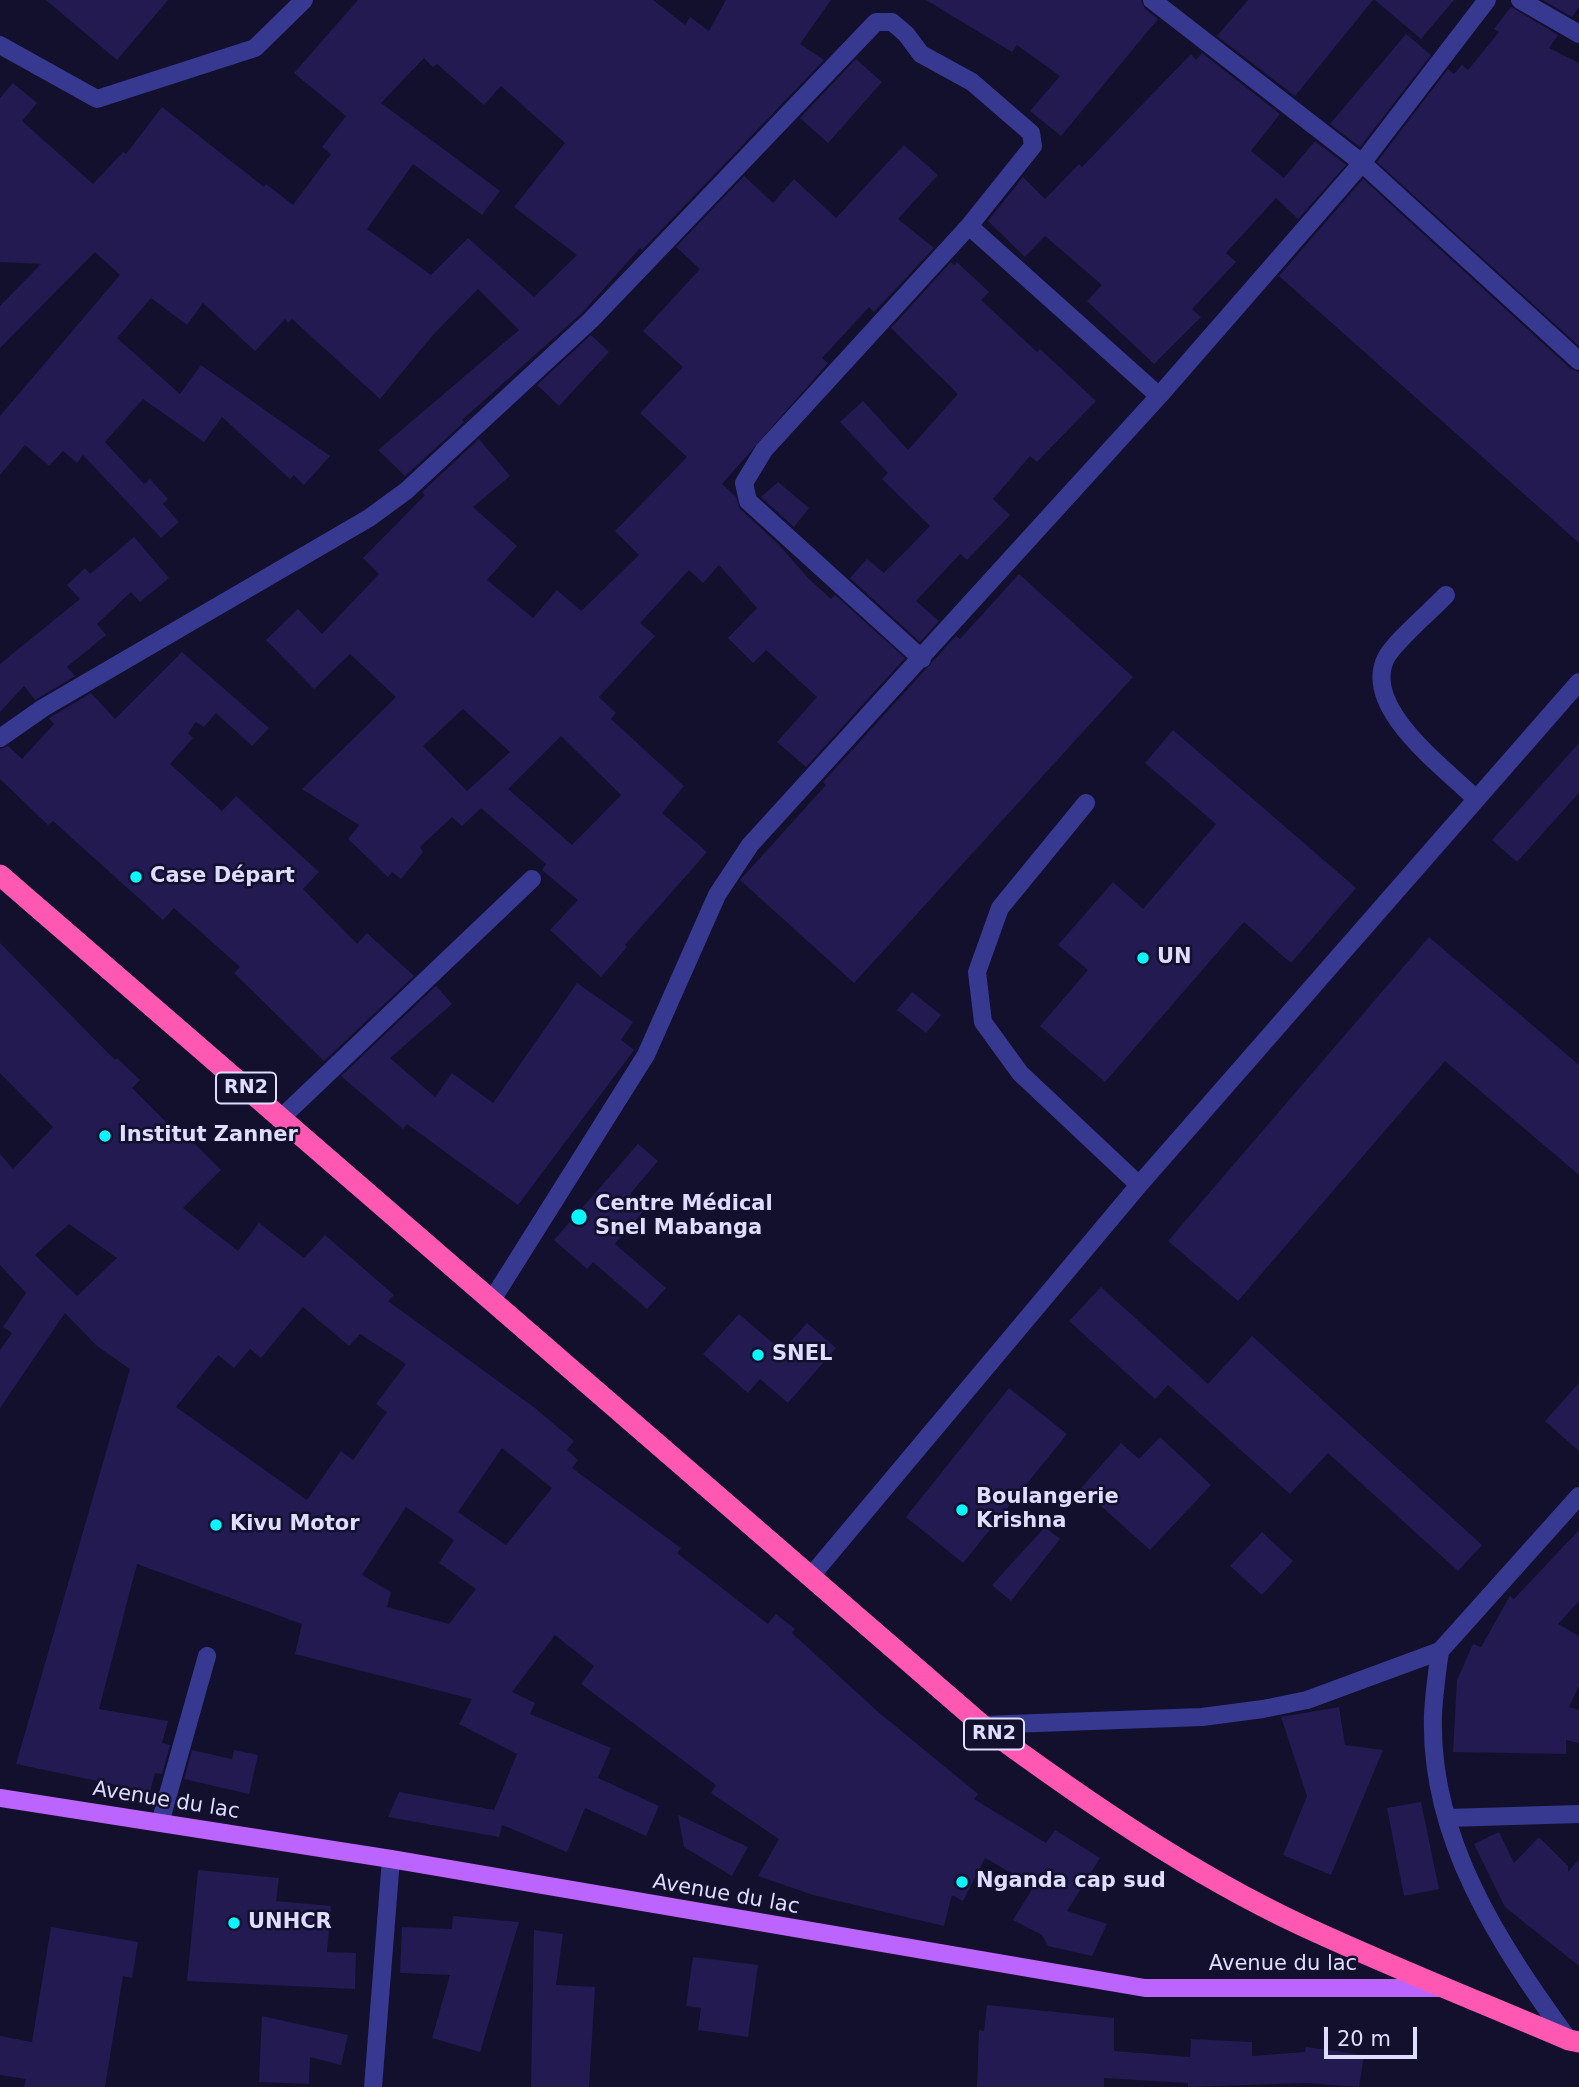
<!DOCTYPE html>
<meta charset="utf-8">
<style>
body{margin:0}
#map{position:relative;width:1579px;height:2087px;overflow:hidden;background:#13102e;font-family:"DejaVu Sans",sans-serif}
canvas{display:block}
.scale{position:absolute;left:1324px;top:2027px;width:93px;height:32px;box-sizing:border-box;border:4px solid #dfddff;border-top:0;padding-left:9px;font-size:21px;line-height:24px;white-space:nowrap;color:#dfddff;-webkit-text-stroke:5px #13102e;paint-order:stroke}
</style>
<div id="map">
<canvas width="1579" height="2087"></canvas>
<div class="scale">20 m</div>
</div>
<script>
const c = document.querySelector('canvas').getContext('2d');
c.lineJoin = 'round';
function fill(path, color) {
  c.fillStyle = color;
  c.fill(path, 'evenodd');
}
function strokePath(path, color, width, dash) {
  c.strokeStyle = color;
  c.lineWidth = width;
  c.lineCap = dash ? 'butt' : 'round';
  c.setLineDash(dash || []);
  c.stroke(path);
}
function drawText(font, color, halo, rows, align = 'center') {
  c.font = font + ' "DejaVu Sans",sans-serif';
  c.lineWidth = 5;
  c.setLineDash([]);
  c.textBaseline = 'middle';
  c.strokeStyle = halo;
  c.fillStyle = color;
  for (const [text, x, y, turn = 0] of rows) {
    c.save();
    c.translate(x, y);
    c.rotate((+turn || 0) * Math.PI / 180);
    c.textAlign = isNaN(turn) ? turn : align;
    if (halo) c.strokeText(text, 0, 0);
    c.fillText(text, 0, 0);
    c.restore();
  }
}
const building = new Path2D(`
 M46,0H168L117,60Z
 M358,0H653L685,25L690,17L709,31L726,0H831L800,44L824,60L642,250L640,248L583,312L462,420L464,422L405,476L378,450L519,330L478,289L433,335L380,399L292,319L288,323L285,319L255,351L203,303L187,325L151,298L117,338L180,394L201,365L330,456L304,485L294,475L290,479L222,417L204,442L143,399L105,442L144,484L150,479L168,499L163,504L179,522L161,538L83,455L77,463L63,451L49,466L25,445L0,475V416L120,275L95,252L0,348V306L41,264L0,262V98L13,83L37,103L22,121L93,184L123,152L126,154L162,107L264,187L266,184L293,205L331,154L322,147L346,116L294,73ZM424,58L433,67L437,64L484,105L501,86L565,143L514,207L577,255L534,297L468,238L431,275L367,229L413,164L482,215L500,191L381,103Z
 M926,0H1141L1145,9L1158,19L1061,136L1030,111L1060,76L1017,45L1012,52Z
 M1248,0H1373L1295,96L1217,36Z
 M1375,0H1454L1421,39Z
 M1543,0H1579V7L1572,17Z
 M1511,7L1558,35L1549,48L1579,63V346L1377,162L1448,69L1454,74L1462,65L1468,70L1499,32L1494,29Z
 M1406,34L1431,55L1360,147L1330,124Z
 M1202,53L1280,114L1251,151L1284,178L1315,141L1346,165L1298,219L1276,198L1226,253L1236,262L1192,309L1201,317L1154,364L1087,301L1102,285L1045,236L1025,257L988,221L1023,177L1045,199L1079,164L1082,167L1191,54L1196,60Z
 M856,59L882,82L828,143L800,118Z
 M904,145L938,175L898,219L934,248L874,312L869,307L822,358L828,363L722,484L736,497L740,509L779,545L809,579L831,599L835,595L905,658L806,767L777,742L817,697L766,650L753,663L728,638L757,608L719,565L703,583L689,570L640,623L655,636L599,697L616,713L611,719L684,786L662,813L707,852L625,945L627,947L601,977L550,930L578,900L542,870L546,864L481,808L462,826L452,817L420,847L423,852L401,879L392,872L388,877L348,839L359,825L302,789L396,697L350,654L314,689L266,640L298,609L322,634L379,574L363,558L425,495L422,492L479,439L510,476L473,507L517,546L487,580L533,618L557,590L581,611L639,555L615,531L687,457L640,413L683,367L643,331L700,269L676,247L744,176L773,203L794,179L836,218ZM463,709L510,752L467,791L423,746ZM561,736L621,795L572,845L508,789Z
 M1363,179L1571,369L1579,372V543L1279,276Z
 M951,262L954,265L957,262L989,292L981,300L1037,352L1040,349L1096,401L1037,462L1030,456L993,499L1010,515L967,560L960,554L916,601L939,621L920,642L850,578L867,559L884,573L930,526L882,479L888,473L840,422L863,401L908,450L958,394L891,328Z
 M591,335L609,352L559,406L537,385Z
 M778,482L809,508L794,527L761,497Z
 M134,537L169,578L140,602L131,592L97,624L106,635L67,667L75,676L35,700L24,686L0,712V664L80,599L67,585L85,568L90,574Z
 M1019,574L1133,677L854,983L740,880L826,785L823,782L956,636L960,639Z
 M182,652L269,728L252,746L216,713L204,727L196,722L188,733L193,738L170,764L222,811L236,796L319,872L303,889L357,944L367,933L414,976L324,1061L234,973L240,967L174,908L163,920L53,821L48,825L0,779V749L8,746L22,759L54,724L49,718L91,693L115,719Z
 M1173,730L1356,888L1291,963L1244,922L1105,1082L1040,1026L1088,970L1058,945L1113,882L1143,909L1216,824L1145,763Z
 M1579,743V793L1517,862L1492,840Z
 M1429,937L1579,1065V1175L1445,1061L1238,1301L1168,1241Z
 M0,943L115,1060L117,1058L140,1080L132,1088L184,1140L187,1136L221,1170L183,1208L238,1251L259,1223L304,1258L325,1235L394,1295L388,1301L535,1408L574,1441L567,1450L578,1460L572,1468L681,1548L677,1553L768,1624L776,1614L795,1629L792,1633L877,1711L978,1794L974,1799L1046,1843L1055,1830L1100,1858L1067,1911L1107,1924L1092,1956L1048,1946L1042,1935L1013,1920L1034,1886L985,1858L963,1901L952,1895L944,1926L813,1895L758,1876L779,1839L711,1793L716,1785L581,1684L594,1666L555,1635L512,1692L535,1703L530,1714L611,1748L598,1778L659,1806L646,1836L585,1808L567,1852L502,1825L499,1837L388,1817L399,1792L494,1810L517,1754L459,1724L472,1699L295,1654L302,1624L137,1564L99,1709L168,1721L162,1743L170,1745L162,1774L155,1773L150,1792L16,1764L130,1369L97,1346L65,1313L0,1408V1350L12,1333L3,1327L26,1293L0,1265V1154L13,1169L53,1127L0,1073ZM69,1224L117,1258L77,1296L35,1255ZM303,1307L349,1346L360,1334L406,1364L376,1404L387,1412L353,1460L341,1451L307,1500L176,1407L218,1355L234,1368L250,1349L261,1358ZM502,1448L552,1488L506,1545L458,1512ZM406,1507L454,1540L439,1563L476,1589L449,1624L387,1607L391,1592L362,1575Z
 M577,983L633,1022L621,1040L634,1050L518,1205L407,1124L403,1129L341,1076L436,986L452,1004L390,1058L435,1097L452,1073L493,1103Z
 M912,992L941,1015L926,1033L897,1010Z
 M638,1144L658,1161L630,1194L646,1208L615,1244L666,1288L647,1309L593,1262L587,1269L554,1240Z
 M1101,1287L1208,1384L1252,1336L1482,1545L1458,1571L1328,1453L1290,1494L1168,1385L1155,1399L1069,1321Z
 M739,1314L782,1351L807,1323L836,1348L788,1403L760,1379L748,1393L703,1354Z
 M1579,1383V1451L1545,1421Z
 M1009,1388L1067,1434L963,1563L906,1517Z
 M1160,1437L1211,1485L1150,1550L1081,1488L1121,1443L1139,1459Z
 M1045,1527L1060,1539L1011,1601L992,1585Z
 M1579,1530V1601L1558,1624L1579,1636V1686L1569,1707L1579,1710V1743L1566,1740V1754L1453,1752L1457,1680L1473,1644L1481,1647L1510,1596L1514,1599Z
 M1262,1532L1293,1561L1262,1595L1230,1566Z
 M1339,1707L1345,1745L1383,1750L1331,1875L1283,1855L1307,1796L1281,1717Z
 M192,1750L232,1759L234,1750L258,1755L249,1794L184,1779Z
 M1421,1802L1439,1889L1404,1896L1387,1808Z
 M678,1815L748,1847L732,1876L684,1847Z
 M1499,1832L1514,1863L1539,1837L1568,1866V1872L1579,1859V1966L1505,1907L1474,1844Z
 M198,1870L279,1878L276,1901L331,1906L327,1952L356,1953L355,1989L187,1981Z
 M453,1916L519,1922L480,2052L432,2038L450,1975L400,1973L402,1927L452,1929Z
 M51,1927L138,1942L132,1978L123,1976L105,2087H24L26,2079L0,2075V2036L32,2042Z
 M534,1930L563,1934L556,1985L595,1987L589,2087H531Z
 M693,1957L758,1965L748,2037L698,2030L701,2008L686,2006Z
 M987,2005L1114,2018V2051L1190,2057L1191,2039L1252,2042V2056L1305,2052L1306,2047L1364,2055L1359,2087L1308,2083L1188,2087V2083L1104,2078V2087H977L979,2030L984,2031Z
 M262,2016L348,2035L341,2065L310,2057L309,2084L259,2082Z`);
const minor = new Path2D(`
 M1152,0L1362,163L1579,361
 M1520,0L1579,34
 M0,45L97,99L255,48L304,0
 M969,226L1159,396
 M1446,595C1432,610 1394,642 1386,658C1361,708 1445,768 1476,799
 M0,738L43,708L369,518L406,491L591,320L876,22H892L906,34L921,54L972,82L1031,133L1033,146L969,226L764,450L744,483L748,501L922,659
 M1086,803L1000,908L977,972L983,1022L1020,1073L1139,1185
 M281,1118L532,879
 M492,1300L646,1055L717,895L750,845L1159,396L1362,163L1487,0
 M811,1576L1139,1185L1579,682
 M1440,1651C1437,1672 1434,1694 1433,1715C1429,1839 1500,1945 1569,2040
 M982,1725L1202,1717L1263,1709L1307,1700L1440,1651L1579,1496
 M1447,1818L1579,1814
 M160,1823L207,1656
 M373,2087L391,1859`);
const major = new Path2D(`
 M0,1798L391,1859L1145,1988H1440`);
const highway = new Path2D(`
 M0,875L982,1725C1083,1799 1188,1872 1301,1925C1389,1966 1480,2002 1569,2040L1579,2042`);
const markers = [
 [136,877,7,"#09f5ff"],
 [1143,958,7,"#09f5ff"],
 [105,1136,7,"#09f5ff"],
 [579,1217,9,"#09f5ff"],
 [758,1355,7,"#09f5ff"],
 [962,1510,7,"#09f5ff"],
 [216,1525,7,"#09f5ff"],
 [962,1882,7,"#09f5ff"],
 [234,1923,7,"#09f5ff"]
];
const shields = [
 [246,1088,60],
 [994,1734,60]
];
const shieldNames = [
 ["RN2",246,1088],
 ["RN2",994,1734]
];
const poiNames = [
 ["Case Départ",150,877],
 ["UN",1157,958],
 ["Institut Zanner",119,1136],
 ["Centre Médical",595,1205],
 ["Snel Mabanga",595,1229],
 ["SNEL",772,1355],
 ["Boulangerie",976,1498],
 ["Krishna",976,1522],
 ["Kivu Motor",230,1525],
 ["Nganda cap sud",976,1882],
 ["UNHCR",248,1923]
];
const streetNames = [
 ["Avenue du lac",166,1801,9],
 ["Avenue du lac",726,1895,10],
 ["Avenue du lac",1283,1965]
];
fill(building, '#221a51');
strokePath(minor, '#373991', 18);
strokePath(major, '#bc64ff', 18);
strokePath(highway, '#ff58b2', 21);
for (const [x, y, r, color] of markers) {
  const dot = new Path2D();
  dot.arc(x, y, r, 0, 2 * Math.PI);
  c.fillStyle = color;
  c.fill(dot);
  strokePath(dot, '#13102e', 2.5);
}
for (const [x, y, w] of shields) {
  const box = new Path2D();
  box.roundRect(x - w / 2, y - 15.5, w, 31, 5);
  c.fillStyle = '#13102e';
  c.fill(box);
  strokePath(box, '#dfddff', 2);
}
drawText('bold 19px', '#dfddff', null, shieldNames);
drawText('bold 21px', '#dfddff', '#13102e', poiNames, 'left');
drawText('21px', '#dfddff', '#13102e', streetNames);
</script>
